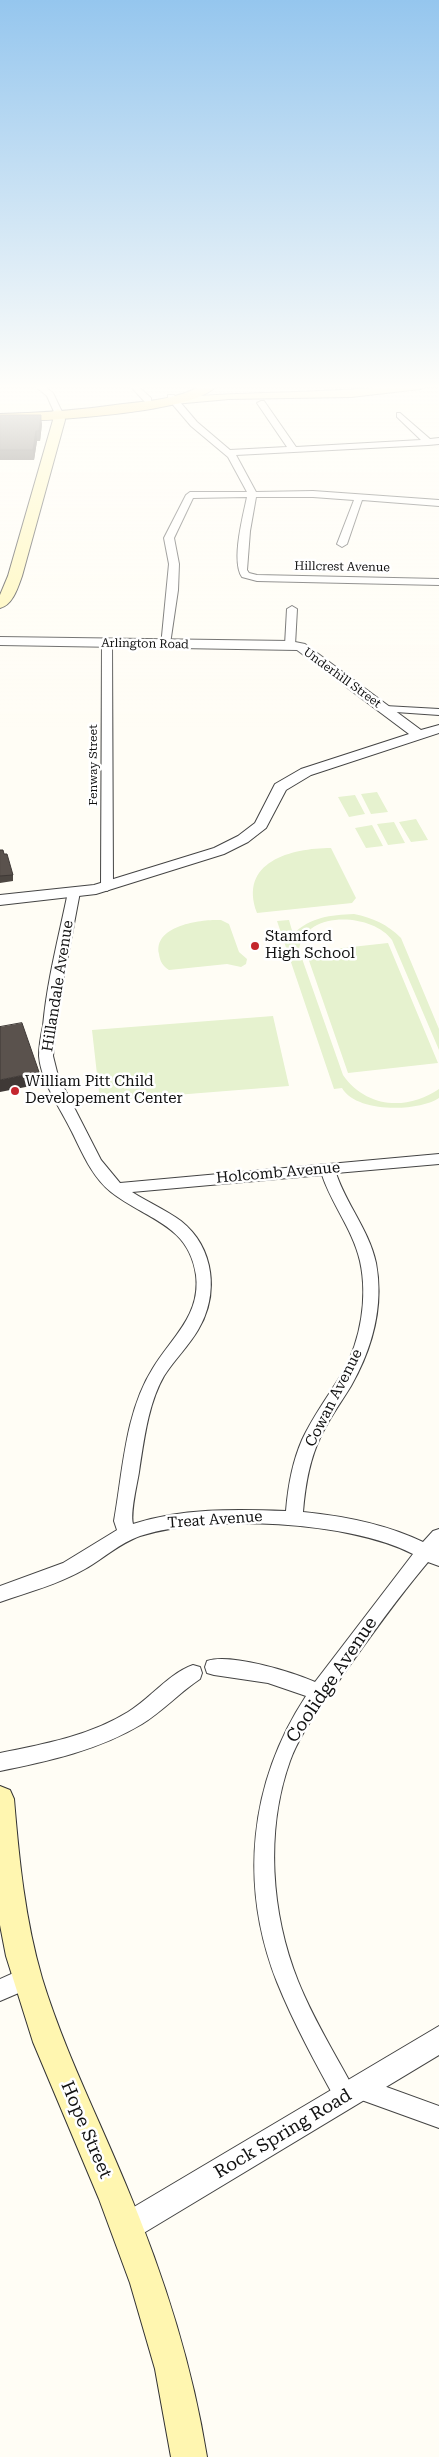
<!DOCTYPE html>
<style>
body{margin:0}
canvas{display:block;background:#fffdf5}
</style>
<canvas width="439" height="2457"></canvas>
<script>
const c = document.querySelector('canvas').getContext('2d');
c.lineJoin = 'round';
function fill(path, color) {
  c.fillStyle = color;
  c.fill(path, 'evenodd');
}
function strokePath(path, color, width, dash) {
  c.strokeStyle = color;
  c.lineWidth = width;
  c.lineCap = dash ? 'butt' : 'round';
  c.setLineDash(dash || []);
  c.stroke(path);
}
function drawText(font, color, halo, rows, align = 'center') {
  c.font = font + ' "Roboto Serif",serif';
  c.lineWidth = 5;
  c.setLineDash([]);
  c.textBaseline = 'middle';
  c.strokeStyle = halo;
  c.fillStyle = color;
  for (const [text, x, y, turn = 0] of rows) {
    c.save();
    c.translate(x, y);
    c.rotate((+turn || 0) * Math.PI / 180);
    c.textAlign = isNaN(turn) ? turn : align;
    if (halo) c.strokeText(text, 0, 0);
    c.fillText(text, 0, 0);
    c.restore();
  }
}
const pitch = new Path2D(`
 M377,792L388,812L371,814L361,794Z
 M355,795L365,814L349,817L338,797Z
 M416,819L428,840L411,842L399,822Z
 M394,822L405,843L388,845L377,824Z
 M372,825L383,846L366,848L355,828Z
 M331,848L356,898L352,903L257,913C238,862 291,848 331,848Z
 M354,914C373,918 387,924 401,938L439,1029V1050L392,940C373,913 304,909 299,950L343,1075C366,1108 407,1111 439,1089V1098C418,1112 356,1113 342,1088L334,1089L277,921L289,920L293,934C311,917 330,915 354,914Z
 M221,920L229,924L239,952L247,959L246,964L241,967L227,964L169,970C163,966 160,962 159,954C153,925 202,919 221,920Z
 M388,943L438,1063L348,1073L306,952Z
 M273,1016L289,1086L100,1101L92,1030Z`);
const minor = new Path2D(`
 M35,386H44L53,393L62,412L61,414H55L47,396Z
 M130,386H138L151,398V402H145Z
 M168,395H174L197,422L230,450L287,447L257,403L261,401H264L296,447L421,440L397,417V413H400L430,439L439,438V444L428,445L236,455L256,492L313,491L439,500V506L362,500L347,544L342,547L337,544L354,500L313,497H256L250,531L247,570L249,573L257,575L439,579V585L257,581L242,577C231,561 243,516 247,497L193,498L174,538L179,564L178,590L170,644L165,647L161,646L169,564L164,538L186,495L190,492H247L228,457L191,426L168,399Z
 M292,606L297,609L295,645L290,648L285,645L287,609Z
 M107,640L112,643L113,887L107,891L101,887L102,643Z
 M385,706L439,709V715L381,711L380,709Z
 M74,888L80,892L58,1008L53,1056L58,1076L101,1160L120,1183L439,1154V1164L336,1173C346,1204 369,1230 376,1263C384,1306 372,1349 351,1386C340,1404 328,1420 320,1438C309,1461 305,1487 303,1512C343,1516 386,1524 423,1542L433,1531L439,1529V1566L428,1562L423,1568C388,1610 357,1655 326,1699C312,1718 298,1739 290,1761C265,1831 271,1913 298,1981C312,2016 332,2049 350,2082L359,2077L439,2106V2128L356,2098L354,2104L346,2107L338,2104C316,2064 294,2024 277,1982C239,1885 249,1783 306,1696L268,1683L214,1675L207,1673L205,1667L207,1661C231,1653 292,1672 315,1682L413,1554C349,1521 209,1514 140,1536C120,1543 104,1558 85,1569C59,1584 29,1592 0,1602V1586L63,1563L117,1530L114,1521C123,1471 125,1412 153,1368C172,1337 201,1315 196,1275C189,1224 145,1219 111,1192C92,1177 82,1152 72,1132C61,1109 41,1082 39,1056C39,1046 41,1035 43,1026C47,981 59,936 68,892ZM322,1175C332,1205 353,1230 360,1261C368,1297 361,1340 343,1372C329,1395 313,1416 302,1440C292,1463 288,1487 286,1511C235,1509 181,1508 133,1524C130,1512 137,1485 139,1472C144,1440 148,1404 164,1376C174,1360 188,1347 198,1330C219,1295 215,1248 181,1221C166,1210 148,1202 132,1192Z
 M193,1665L200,1667L202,1673L200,1679C179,1693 163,1711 142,1724C99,1750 49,1761 0,1771V1753C44,1744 89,1736 128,1712C151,1698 168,1674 193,1665Z
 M27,1967L35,1970L38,1978L35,1986L0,2001V1979Z`);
const tertiary = new Path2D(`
 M0,637L290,641L305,644L421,730L439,725V733L311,775L286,790L266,828L248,842L224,854L96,894L0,905V895L94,885L214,848L238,836L255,823L275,784L301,769L409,734L297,650L0,645Z
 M439,2026V2055L137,2237L127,2242L117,2237L112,2227L117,2217Z`);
const secondary = new Path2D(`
 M393,386H426L420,389L351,397L229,399L174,404L168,401L174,398C247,391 320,394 393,386Z
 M58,409L64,412L65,420L22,576C18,587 13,605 0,608V595L8,576L53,420L52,412Z
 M0,1786L10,1790L14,1799C19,1859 25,1920 42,1978C64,2050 98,2117 126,2185C163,2273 192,2363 207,2457H171L155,2369L130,2283L99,2199L33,2042L6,1956L0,1925Z`);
const primary = new Path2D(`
 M201,386H216C194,414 39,421 0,422V414C41,413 82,410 123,404C150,401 177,399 201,386Z`);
const wall = new Path2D(`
 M0,415L42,424L40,441H37L34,460H0Z
 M0,850L4,854L13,875V881L0,883Z`);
const shadedWall = new Path2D(`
 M41,415L42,424L40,441L39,431Z
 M36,431L37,441L34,460L33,450Z
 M39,1072L41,1084L0,1092V1080Z`);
const building = new Path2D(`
 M0,415H41L39,431H36L33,450H0Z
 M0,850H3L4,854H7L13,875L0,876Z
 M22,1023L39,1072L0,1080V1027Z`);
const markers = [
 [255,946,5,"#c4262e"],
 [15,1091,5,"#c4262e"]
];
const farStreetnames = [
 ["Hillcrest Avenue",342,567,1],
 ["Arlington Road",145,644,1],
 ["Underhill Street",342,678,36],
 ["Fenway Street",93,765,-90]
];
const poiNames = [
 ["Stamford",265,937],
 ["High School",265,954],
 ["William Pitt Child",25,1082],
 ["Developement Center",25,1099]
];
const streetNames = [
 ["Hillandale Avenue",58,986,-81],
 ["Holcomb Avenue",278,1173,-5],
 ["Cowan Avenue",334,1398,-63],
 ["Treat Avenue",215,1520,-4]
];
const nearStreetnames = [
 ["Coolidge Avenue",332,1680,-56],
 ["Hope Street",86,2130,67],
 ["Rock Spring Road",283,2134,-31]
];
fill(pitch, '#e6f2cf');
strokePath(minor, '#444', 2);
strokePath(tertiary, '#444', 2);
strokePath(secondary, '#333', 2);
strokePath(primary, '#222', 2);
fill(minor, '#fff');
fill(tertiary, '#fff');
fill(secondary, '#fff6b0');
fill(primary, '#f9d66b');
fill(wall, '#4d4742');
fill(shadedWall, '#3f3936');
fill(building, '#5a524d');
strokePath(building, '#3f3936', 1);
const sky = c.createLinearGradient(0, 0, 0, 730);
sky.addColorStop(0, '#95c6ee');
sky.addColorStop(0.53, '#fffefa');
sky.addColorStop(1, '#fffefa00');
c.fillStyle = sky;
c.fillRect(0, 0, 439, 730);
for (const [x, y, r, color] of markers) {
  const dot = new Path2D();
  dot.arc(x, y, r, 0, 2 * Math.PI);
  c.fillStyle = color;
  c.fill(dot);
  strokePath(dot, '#fff', 2);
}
drawText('12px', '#111', '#fff', farStreetnames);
drawText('15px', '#111', '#fff', poiNames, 'left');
drawText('15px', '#111', '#fff', streetNames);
drawText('18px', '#111', '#fff', nearStreetnames);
</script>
